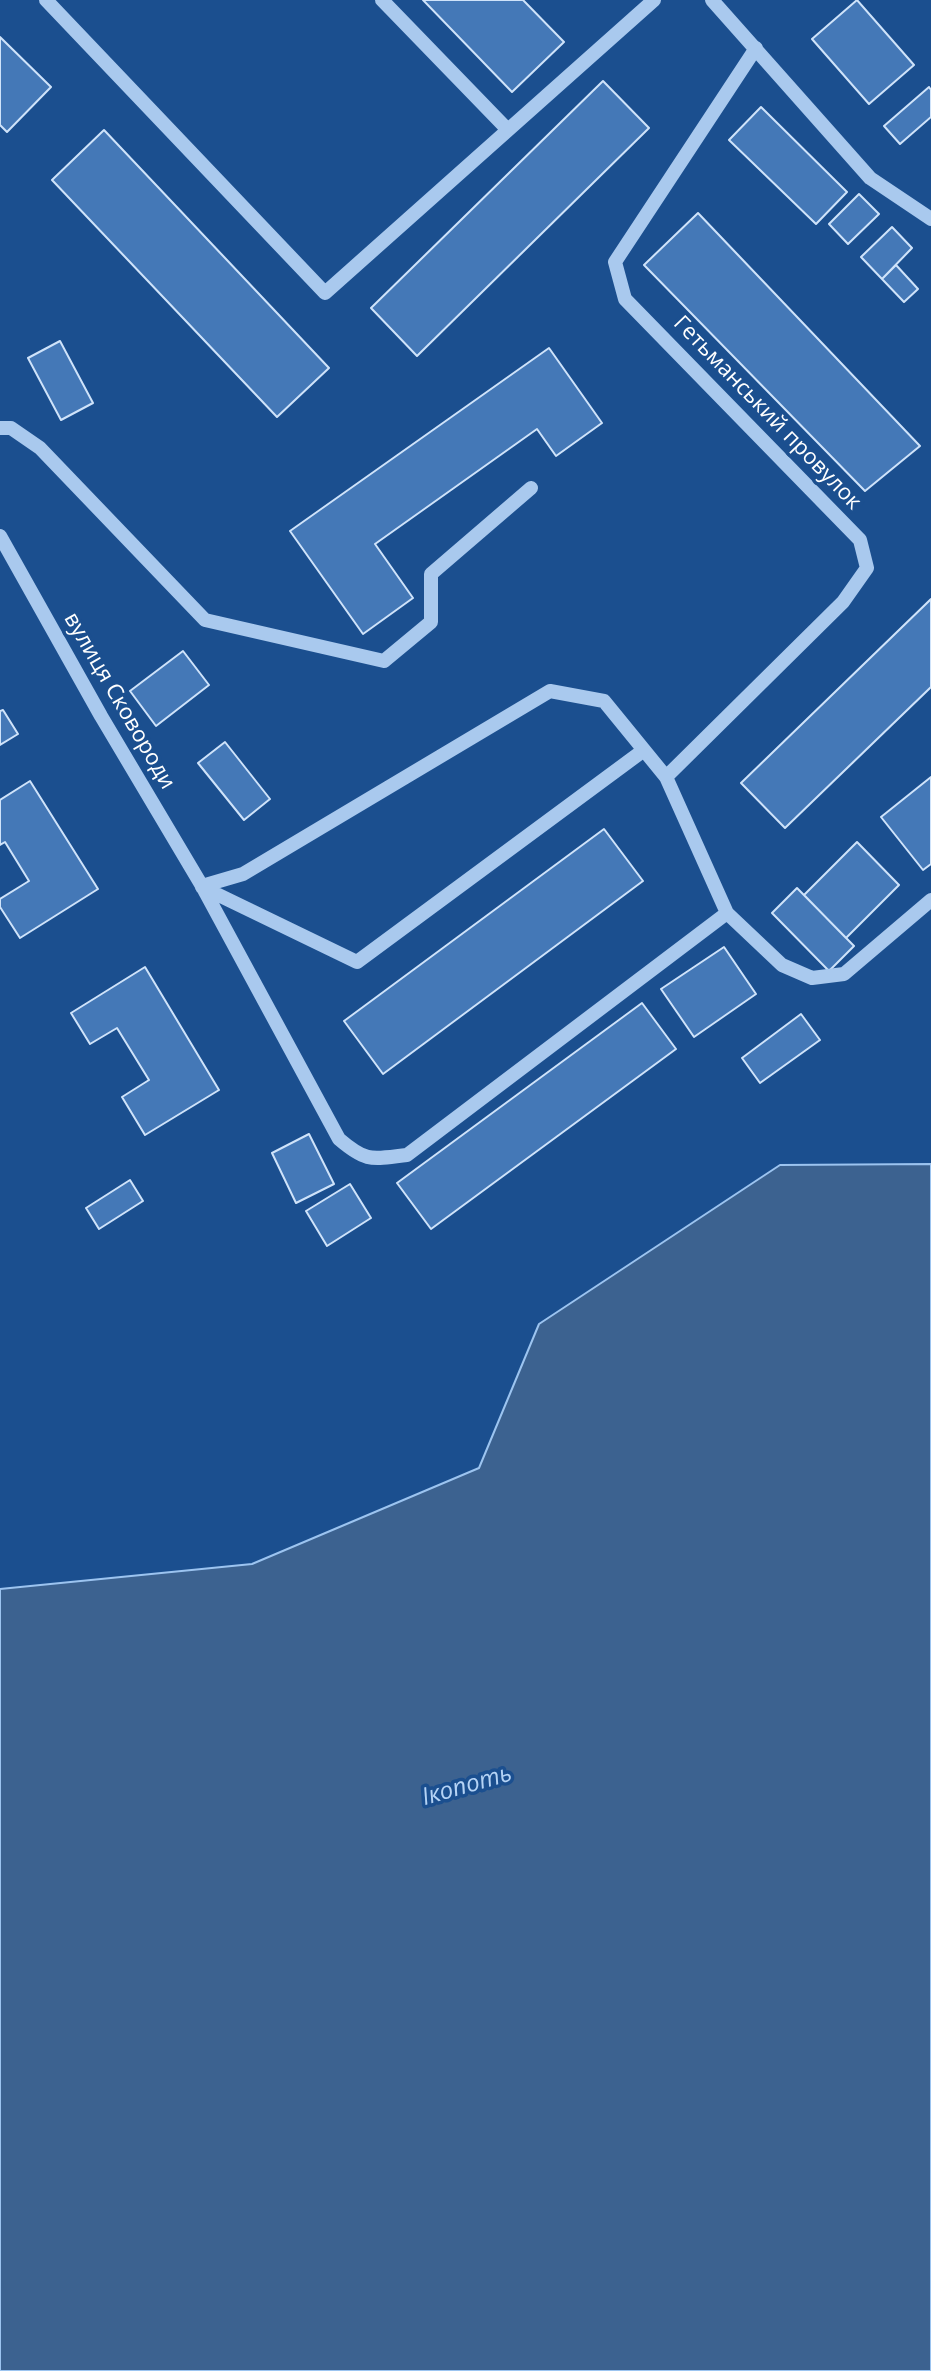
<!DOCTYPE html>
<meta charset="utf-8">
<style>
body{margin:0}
canvas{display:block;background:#1b4f8f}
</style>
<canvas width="931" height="2371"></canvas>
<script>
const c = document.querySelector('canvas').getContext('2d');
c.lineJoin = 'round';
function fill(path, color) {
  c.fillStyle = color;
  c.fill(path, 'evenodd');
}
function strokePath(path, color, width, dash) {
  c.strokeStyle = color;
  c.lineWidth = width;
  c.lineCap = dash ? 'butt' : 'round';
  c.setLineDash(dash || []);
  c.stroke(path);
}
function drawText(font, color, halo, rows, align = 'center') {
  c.font = font + ' "Open Sans",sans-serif';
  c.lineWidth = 7;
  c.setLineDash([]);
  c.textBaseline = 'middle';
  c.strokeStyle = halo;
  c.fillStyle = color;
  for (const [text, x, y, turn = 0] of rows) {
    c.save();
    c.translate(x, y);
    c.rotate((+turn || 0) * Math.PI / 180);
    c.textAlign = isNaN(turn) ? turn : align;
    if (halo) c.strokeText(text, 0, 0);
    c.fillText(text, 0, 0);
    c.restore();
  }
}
const water = new Path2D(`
 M931,1164V2371H0V1589L252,1564L479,1468L539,1324L780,1165Z`);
const building = new Path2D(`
 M423,0H523L564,42L512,92Z
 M857,0L914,65L869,104L812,39Z
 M0,37L51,87L7,132L0,125Z
 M603,81L649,128L417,356L371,308Z
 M929,87L931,90V117L900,144L884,126Z
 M761,107L847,192L816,224L729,140Z
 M104,130L329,368L277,417L52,180Z
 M859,194L879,214L848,244L829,224Z
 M698,213L920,446L865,491L644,265Z
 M892,227L912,248L882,279L861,257Z
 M896,265L918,289L904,302L882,279Z
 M60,341L93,403L61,420L28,358Z
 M549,348L602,423L556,456L537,429L375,544L413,598L363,634L290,531Z
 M931,599V687L785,828L741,783Z
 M183,651L209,685L156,726L130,691Z
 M3,710L18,734L0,745V711Z
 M225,742L270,799L244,820L198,763Z
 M931,777V864L923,870L881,817Z
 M30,781L98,889L20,938L0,907V899L29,881L5,842L0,845V800Z
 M604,829L643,881L383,1074L344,1021Z
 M857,842L899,885L846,938L804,895Z
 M797,888L854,946L829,971L772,913Z
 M724,947L756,994L694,1037L661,989Z
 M145,967L219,1090L145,1135L122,1097L149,1080L117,1028L90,1044L71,1013Z
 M642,1003L676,1049L431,1229L397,1183Z
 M801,1014L820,1040L760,1083L742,1058Z
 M309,1134L334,1184L296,1203L272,1153Z
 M130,1180L143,1201L99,1229L86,1208Z
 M350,1184L371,1218L327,1246L306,1211Z`);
const minor = new Path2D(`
 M46,0L325,293L654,0
 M382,0L508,130
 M712,0L870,178L931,219
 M0,428H11L40,448L205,620L384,661L431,622V574L531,488
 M0,536L101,716L202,886L339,1139C367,1163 372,1159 407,1155L727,913
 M666,777L843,602L867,568L860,540L625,299L615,262L756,48
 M202,886L243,874L550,691L604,701L666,777L727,913L782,965L812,978L844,974L931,900
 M202,887L357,962L644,750`);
const streetNames = [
 ["Гетьманський провулок",767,413,46],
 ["вулиця Сковороди",119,701,60]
];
const waterNames = [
 ["Ікопоть",467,1786,-16]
];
fill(water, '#3c6290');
strokePath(water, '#9cc4f0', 2);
fill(building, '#4478b7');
strokePath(building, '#cfe3fa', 2);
strokePath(minor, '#a9c9ee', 14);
drawText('22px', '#fff', '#1b4f8f', streetNames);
drawText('italic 24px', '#b5d3f5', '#1b4f8f', waterNames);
</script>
